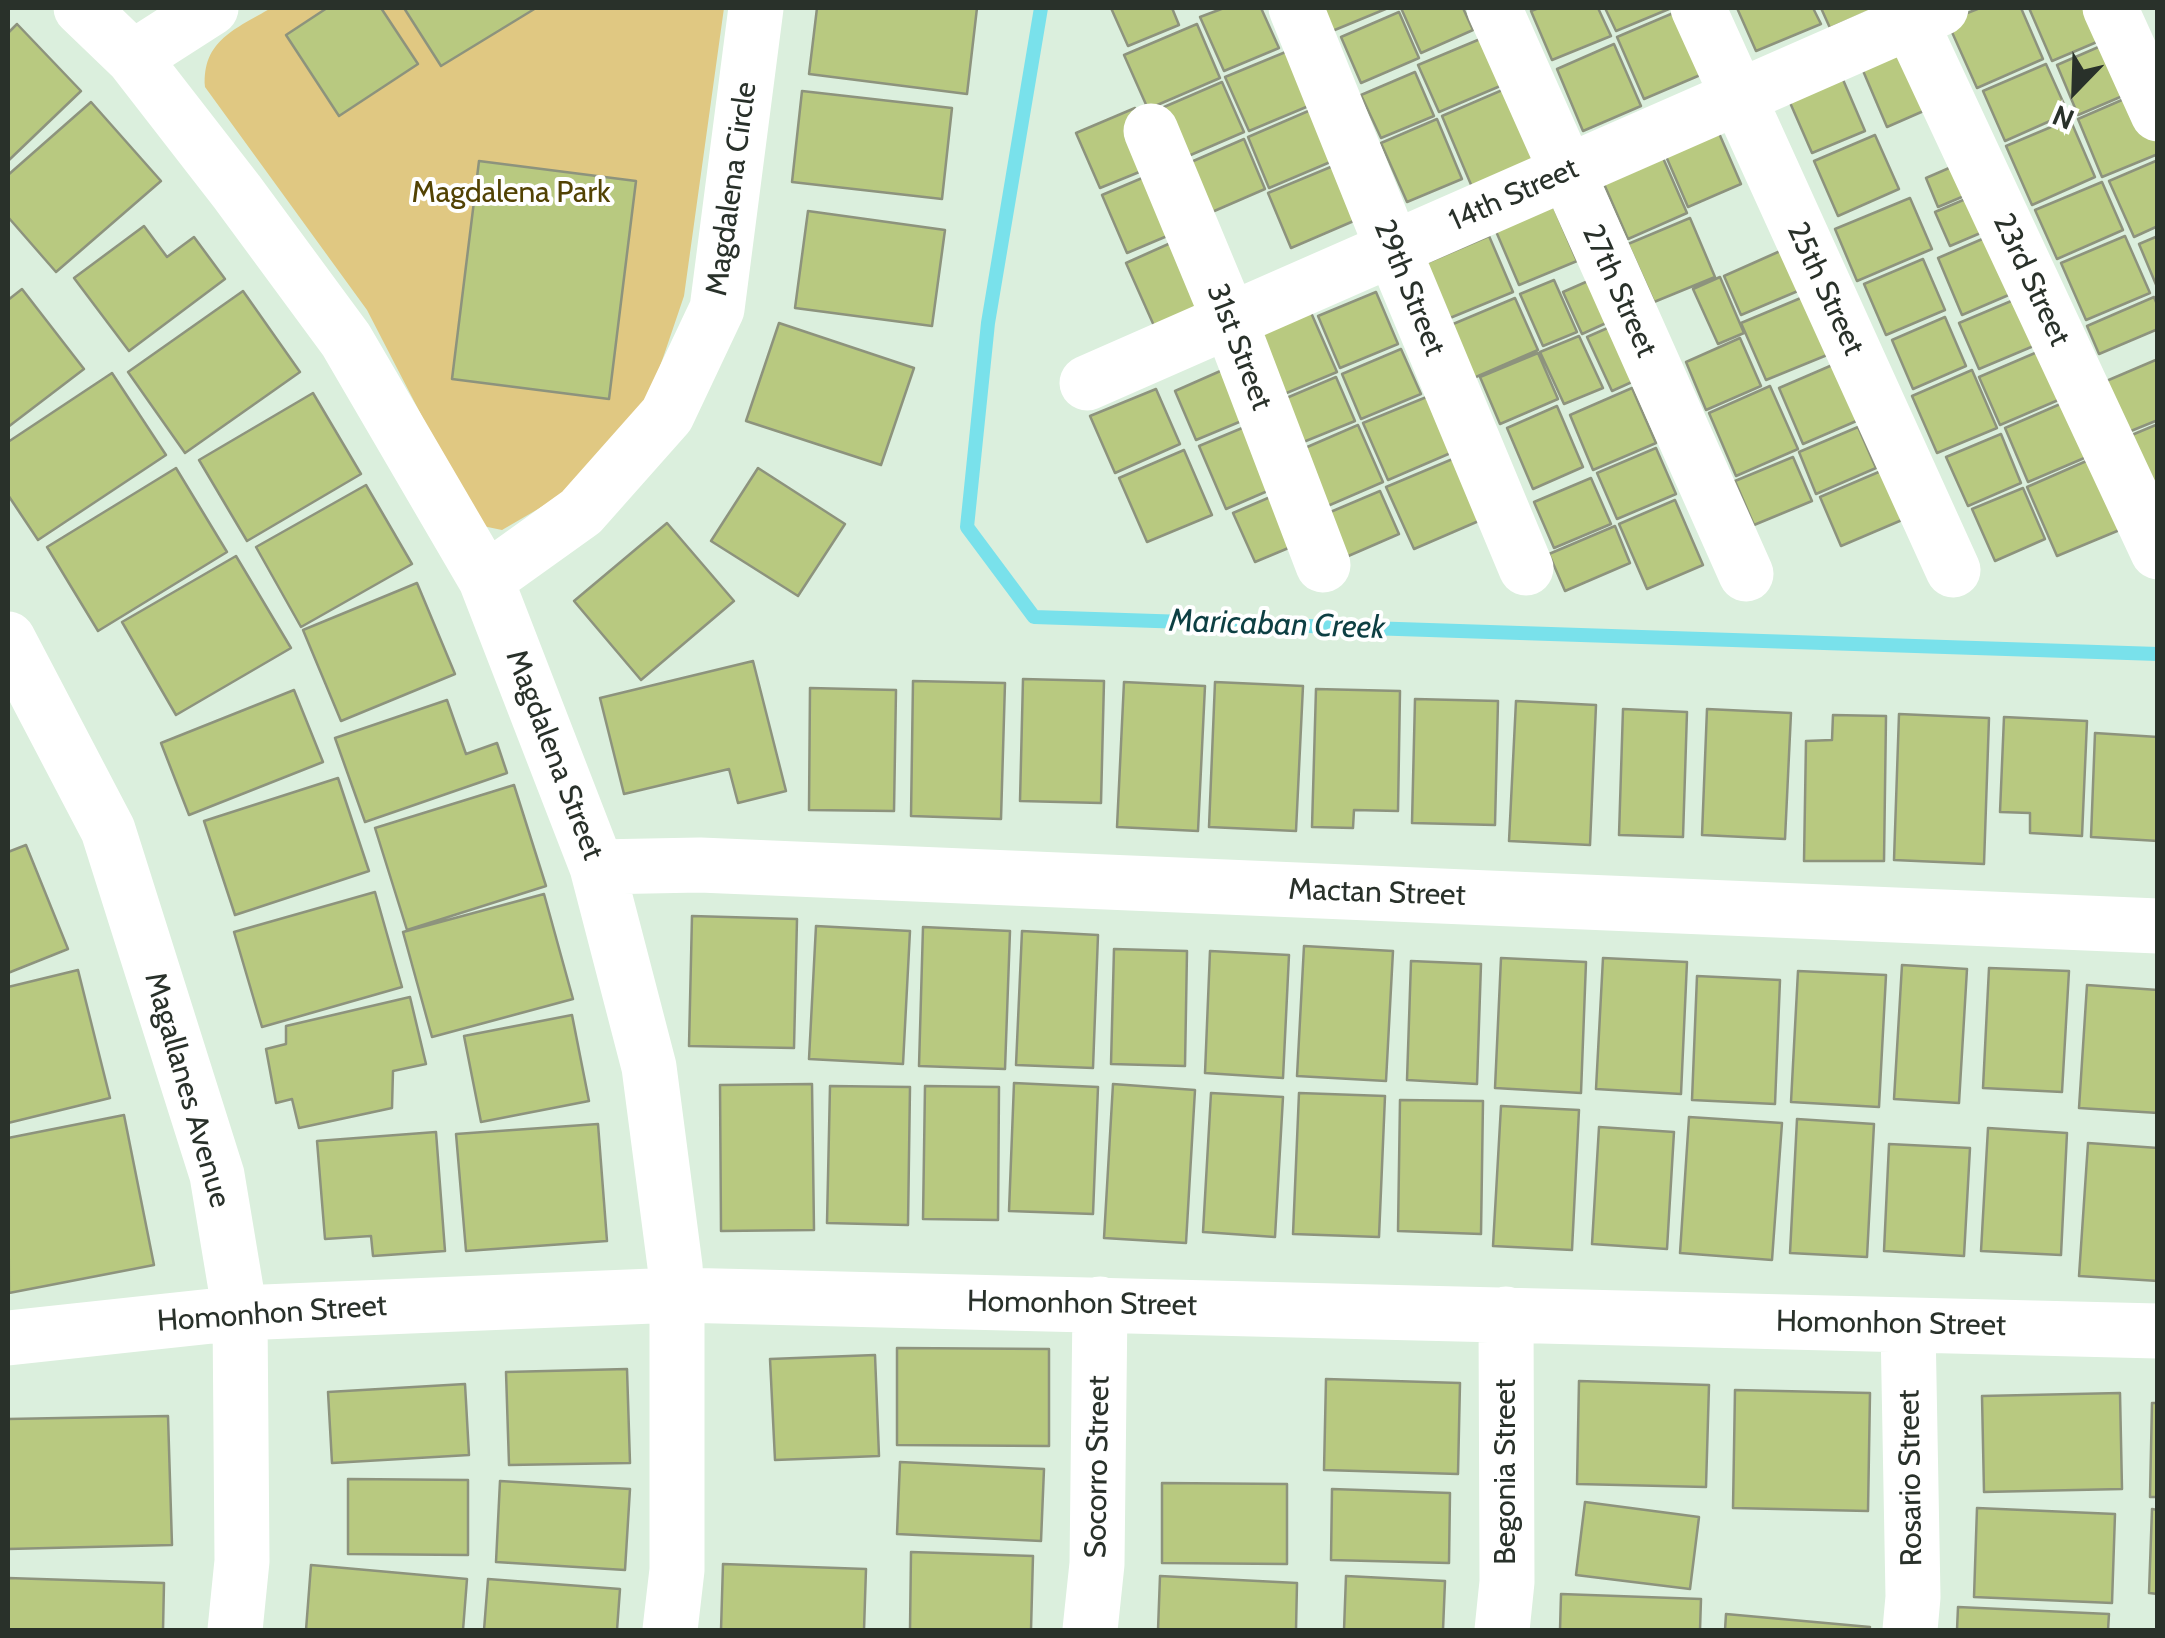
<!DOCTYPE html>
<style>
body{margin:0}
#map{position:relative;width:2165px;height:1638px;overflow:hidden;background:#dbefdd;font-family:Cabin,sans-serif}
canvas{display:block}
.frame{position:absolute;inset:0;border:10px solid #29312a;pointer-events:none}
.north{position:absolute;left:2025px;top:40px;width:100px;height:100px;-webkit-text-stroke:8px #fff;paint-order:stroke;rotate:203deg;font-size:28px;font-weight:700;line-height:40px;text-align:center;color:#29312a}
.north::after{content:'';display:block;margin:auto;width:35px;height:45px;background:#29312a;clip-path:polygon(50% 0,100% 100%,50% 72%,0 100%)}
</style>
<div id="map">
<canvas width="2165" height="1638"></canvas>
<div class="frame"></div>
<div class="north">N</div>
</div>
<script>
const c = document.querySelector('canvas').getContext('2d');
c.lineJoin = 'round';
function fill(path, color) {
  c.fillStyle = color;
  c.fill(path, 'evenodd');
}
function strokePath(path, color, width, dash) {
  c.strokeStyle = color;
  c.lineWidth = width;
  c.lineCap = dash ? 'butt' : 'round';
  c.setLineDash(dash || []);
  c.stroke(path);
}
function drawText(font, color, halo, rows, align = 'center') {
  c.font = font + ' Cabin,sans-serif';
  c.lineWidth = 8;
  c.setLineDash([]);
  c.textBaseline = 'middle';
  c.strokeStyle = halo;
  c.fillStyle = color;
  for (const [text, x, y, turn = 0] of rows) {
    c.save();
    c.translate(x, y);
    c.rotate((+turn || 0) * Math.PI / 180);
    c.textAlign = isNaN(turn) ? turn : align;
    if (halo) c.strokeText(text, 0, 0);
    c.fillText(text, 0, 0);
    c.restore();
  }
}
const green = new Path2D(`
 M271,8H724L684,296L647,405L576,487L502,530L478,525L367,310L205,87C202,40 236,29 271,8Z`);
const stream = new Path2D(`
 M1041,8L988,323L967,527L1034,617L2158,654`);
const building = new Path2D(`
 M327,8H381L418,64L339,116L286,35Z
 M404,8H536L441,66Z
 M817,8H977L967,94L809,74Z
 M1111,8H1172L1179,25L1128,46Z
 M1224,8H1261L1279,48L1224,71L1200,17Z
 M1313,8H1388L1325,34Z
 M1401,8H1463L1473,30L1421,53Z
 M1539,8H1598L1611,36L1552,60L1531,11Z
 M1605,8H1669V9L1616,31Z
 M1737,8H1813L1821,24L1756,51Z
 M1821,8H1877L1830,28Z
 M1980,8H2021L2043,59L1977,88L1947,21Z
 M2029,8H2099L2111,36L2052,61Z
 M1678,11L1705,73L1644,99L1617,37Z
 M1399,12L1419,58L1361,83L1341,37Z
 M17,24L81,91L8,161V33Z
 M1197,24L1220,78L1148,109L1124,55Z
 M1485,37L1505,84L1439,112L1418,65Z
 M2110,42L2132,92L2078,115L2057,65Z
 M1614,44L1641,106L1583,131L1557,69Z
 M1909,45L1935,106L1887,127L1861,66Z
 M1288,51L1311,105L1249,131L1225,77Z
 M2046,64L2068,113L2005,141L1983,91Z
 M1415,72L1434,116L1381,138L1361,95Z
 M1841,75L1865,131L1812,153L1788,98Z
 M1222,82L1244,132L1186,157L1164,107Z
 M1507,88L1537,159L1472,187L1442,116Z
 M802,91L952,108L942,199L792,182Z
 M2138,93L2158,139V154L2102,177L2078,119Z
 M91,102L161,181L56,272L8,217V175Z
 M1135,108L1159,164L1100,188L1076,133Z
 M1313,109L1335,160L1269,188L1248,137Z
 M1437,119L1462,179L1407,202L1381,143Z
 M2070,119L2095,177L2032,205L2006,146Z
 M1715,124L1741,184L1688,207L1662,147Z
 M1875,135L1899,189L1838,216L1814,161Z
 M1244,139L1265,189L1212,212L1191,162Z
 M1663,158L1687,213L1628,239L1604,184Z
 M2158,160V226L2134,237L2109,181Z
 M479,161L636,181L609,399L452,379Z
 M1963,162L1976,191L1938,207L1926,178Z
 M1333,166L1356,220L1291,248L1268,193Z
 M1154,173L1179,231L1127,253L1102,195Z
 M2102,182L2123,230L2057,259L2035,210Z
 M1975,195L1990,229L1950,246L1935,212Z
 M1910,198L1932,249L1857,281L1835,229Z
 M1553,205L1577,261L1519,285L1495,229Z
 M808,211L945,230L932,326L795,308Z
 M1690,218L1715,277L1654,302L1628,244Z
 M144,226L167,257L194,237L225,279L129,351L74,278Z
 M1994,234L2018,291L1962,315L1938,258Z
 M1489,236L1513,292L1450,318L1426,263Z
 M2125,236L2150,293L2086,320L2061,263Z
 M2158,236V287H2157L2139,244Z
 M1184,237L1212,303L1155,328L1126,263Z
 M1787,248L1805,288L1741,315L1724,276Z
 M1923,259L1945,310L1886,335L1864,284Z
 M1720,277L1744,333L1718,344L1693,289Z
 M1595,278L1615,319L1582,334L1563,292Z
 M1554,280L1577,332L1543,346L1520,294Z
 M22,289L84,369L8,427V300Z
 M243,291L300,372L185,453L128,372Z
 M1376,292L1398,344L1340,368L1318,316Z
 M1808,295L1832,353L1766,380L1741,323Z
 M2154,297L2158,307V329L2099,354L2087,326Z
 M1515,298L1538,350L1469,380L1446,327Z
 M2016,299L2036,345L1979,369L1959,323Z
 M1309,308L1337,372L1277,397L1249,334Z
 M1945,317L1966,366L1913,389L1892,340Z
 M779,323L914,368L881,465L746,421Z
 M1619,323L1643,377L1612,391L1587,337Z
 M1579,336L1603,388L1564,404L1540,352Z
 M1740,338L1761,386L1706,410L1686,362Z
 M1401,349L1421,394L1361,419L1342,374Z
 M2042,350L2063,398L2000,425L1979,377Z
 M1538,353L1558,399L1500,424L1480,377Z
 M2158,359V420L2126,433L2104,382Z
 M1844,360L1868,416L1803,444L1779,388Z
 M1234,365L1256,415L1196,440L1175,391Z
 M1972,370L1997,428L1937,453L1912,396Z
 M112,373L166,455L38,540L8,495V442Z
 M1336,377L1355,421L1296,445L1277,402Z
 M1770,386L1798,449L1736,476L1709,413Z
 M1632,388L1656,443L1593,470L1570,415Z
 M1156,389L1180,444L1115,473L1090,416Z
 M313,393L361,474L247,541L199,460Z
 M1429,396L1453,452L1388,480L1363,423Z
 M2065,402L2089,456L2028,482L2005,428Z
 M1557,406L1583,467L1533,489L1507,428Z
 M1259,421L1286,483L1226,509L1199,446Z
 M2158,424V482L2148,486L2127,437Z
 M1358,425L1383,482L1323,508L1298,451Z
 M1858,427L1876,468L1816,494L1799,452Z
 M2001,434L2021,483L1968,506L1946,457Z
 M1656,448L1676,494L1617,519L1597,473Z
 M1184,450L1212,515L1147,542L1119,478Z
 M1793,457L1812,501L1754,525L1735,481Z
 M1455,458L1481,520L1414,549L1386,487Z
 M2091,459L2122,529L2057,556L2027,487Z
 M176,468L227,552L98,631L47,547Z
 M758,468L845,524L798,596L711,541Z
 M1881,471L1902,520L1841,546L1820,497Z
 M1591,478L1611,524L1554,548L1534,502Z
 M366,485L412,564L301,627L256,547Z
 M2023,488L2045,539L1995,561L1972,509Z
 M1289,489L1310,539L1255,562L1233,513Z
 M1380,491L1399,534L1346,557L1328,513Z
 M1675,500L1703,565L1647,589L1619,524Z
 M667,523L734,601L641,680L574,601Z
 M1615,526L1630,563L1565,591L1549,554Z
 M236,556L291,648L176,715L122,622Z
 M417,583L455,674L341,721L303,630Z
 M753,661L786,791L738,803L729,769L624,794L600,698Z
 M1023,679L1104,681L1101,803L1020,801Z
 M913,681L1005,683L1001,819L911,816Z
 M1124,682L1205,686L1198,831L1117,827Z
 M1215,682L1303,686L1296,831L1209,827Z
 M810,688L896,690L894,811L809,810Z
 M1316,689L1400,691L1398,811L1354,810L1353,828L1312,827Z
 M294,690L323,762L189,815L161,743Z
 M1415,699L1498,701L1495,825L1412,823Z
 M447,700L466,754L497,743L507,773L365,822L335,738Z
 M1516,701L1596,705L1590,845L1509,841Z
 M1623,709L1687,712L1683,837L1619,835Z
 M1707,709L1791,713L1785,839L1702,835Z
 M1899,714L1989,718L1984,864L1894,860Z
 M1833,715L1886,716L1884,861H1804L1806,741L1832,740Z
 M2004,717L2087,721L2082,836L2030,833V813L2000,812Z
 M2095,733L2158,737V841L2091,837Z
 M338,778L369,871L235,915L204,821Z
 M514,785L546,886L407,930L375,828Z
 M26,845L68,949L8,973V852Z
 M375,892L402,987L262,1027L234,932Z
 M544,894L573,999L432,1037L403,932Z
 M692,916L797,919L794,1048L689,1046Z
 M816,926L910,931L903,1064L809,1059Z
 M923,927L1010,931L1005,1069L919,1066Z
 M1022,931L1098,935L1093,1068L1016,1065Z
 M1304,946L1393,951L1386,1081L1297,1076Z
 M1114,949L1187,951L1185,1066L1111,1064Z
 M1210,951L1289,955L1283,1078L1205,1073Z
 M1501,958L1586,962L1581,1093L1495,1088Z
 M1603,958L1687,962L1681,1094L1596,1089Z
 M1411,961L1481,964L1477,1084L1407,1080Z
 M1902,965L1967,969L1959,1103L1894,1099Z
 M1989,968L2069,971L2062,1092L1983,1088Z
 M78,970L110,1098L8,1123V987Z
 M1798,971L1886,975L1879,1107L1791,1102Z
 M1697,976L1780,980L1775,1104L1692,1100Z
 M2087,985L2158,990V1113L2079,1108Z
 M410,997L426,1064L393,1071L392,1108L299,1128L292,1099L276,1103L266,1049L286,1044V1026Z
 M572,1015L589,1101L481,1122L464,1036Z
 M1014,1083L1098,1087L1093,1214L1009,1211Z
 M812,1084L814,1230L721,1231L720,1085Z
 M1113,1084L1195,1090L1186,1243L1104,1238Z
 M830,1086L910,1087L908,1225L827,1223Z
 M925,1086L999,1087L998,1220L923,1219Z
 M1211,1093L1283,1097L1275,1237L1203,1232Z
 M1299,1093L1385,1096L1379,1237L1293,1234Z
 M1400,1100L1483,1101L1481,1234L1398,1231Z
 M1501,1106L1579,1110L1572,1250L1493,1246Z
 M124,1115L154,1265L9,1293L8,1138Z
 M1689,1117L1782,1123L1772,1260L1680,1253Z
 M1797,1119L1874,1124L1867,1257L1790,1253Z
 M598,1124L607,1241L466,1251L456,1134Z
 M1599,1127L1674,1132L1667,1249L1592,1244Z
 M1988,1128L2067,1133L2061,1255L1981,1251Z
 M436,1132L445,1251L373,1256L371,1236L325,1239L317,1141Z
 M2088,1143L2158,1148V1281L2079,1276Z
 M1889,1144L1970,1148L1964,1256L1884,1251Z
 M897,1348L1049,1349V1446L897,1445Z
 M875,1355L879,1456L775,1460L770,1359Z
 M627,1369L630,1463L509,1465L506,1372Z
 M1326,1379L1460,1383L1458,1474L1324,1470Z
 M1579,1381L1709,1385L1706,1487L1577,1484Z
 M465,1384L469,1455L332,1463L328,1392Z
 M1735,1390L1870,1393L1868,1511L1733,1508Z
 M2120,1393L2122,1489L1984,1492L1982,1396Z
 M2152,1403H2158V1497H2150Z
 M168,1416L172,1545L8,1549V1419Z
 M900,1462L1044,1469L1041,1541L897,1534Z
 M348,1479L468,1480V1555L348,1554Z
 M500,1481L630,1489L625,1570L496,1562Z
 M1162,1483L1287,1484V1564L1162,1563Z
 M1332,1489L1450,1493L1449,1563L1331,1560Z
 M1585,1502L1699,1517L1690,1589L1576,1575Z
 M1977,1508L2115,1514L2112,1603L1974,1597Z
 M2152,1509L2158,1510V1594L2149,1593Z
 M911,1552L1033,1556L1031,1630H910Z
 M723,1564L866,1569L864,1630H721Z
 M311,1565L467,1579L463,1630H306Z
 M1160,1576L1297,1583L1296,1630H1158Z
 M1346,1576L1445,1581L1443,1630H1344Z
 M8,1578L164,1583L163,1630H8Z
 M488,1579L620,1589L617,1630H484Z
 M1561,1594L1701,1599L1700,1630H1560Z
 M1958,1607L2109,1614L2108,1630H1957Z
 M1726,1614L1870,1627L1869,1630H1725Z`);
const minor = new Path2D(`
 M81,8L133,58L237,192L346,340L486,580L597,867L649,1067L675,1266L677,1295V1570L670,1630
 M1296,8L1393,249L1526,568
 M1494,8L1746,574
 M1698,8L1953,570
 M1904,8L2158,552
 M2110,8L2158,114
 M133,58L211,8
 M1151,131L1230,321L1323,565
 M1087,383L1941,8
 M486,580L581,512L667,415L717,309L756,8
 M8,639L108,830L217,1175L240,1313L242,1561L235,1630
 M597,867L700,865L2158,926
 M1908,1325L1913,1597L1910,1630
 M8,1338L240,1313L677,1295L2158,1331
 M1090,1630L1097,1564L1100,1304
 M1502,1630L1507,1582L1506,1314`);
const streetNames = [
 ["Magdalena Circle",732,189,-82],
 ["14th Street",1514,195,-24],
 ["23rd Street",2031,280,65],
 ["29th Street",1409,288,68],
 ["25th Street",1825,289,65],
 ["27th Street",1619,291,66],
 ["31st Street",1239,347,69],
 ["Magdalena Street",554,755,69],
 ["Mactan Street",1377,893,2],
 ["Magallanes Avenue",187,1090,74],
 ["Homonhon Street",1082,1304,1],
 ["Homonhon Street",272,1314,-4],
 ["Homonhon Street",1891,1324,1],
 ["Socorro Street",1098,1467,-89],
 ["Begonia Street",1506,1472,-90],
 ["Rosario Street",1911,1478,-91]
];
const parkNames = [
 ["Magdalena Park",511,193]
];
const waterNames = [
 ["Maricaban Creek",1277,625,2]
];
fill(green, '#e0c882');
strokePath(stream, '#79e1eb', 14);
fill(building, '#b8c980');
strokePath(building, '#8d937d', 2.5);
strokePath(minor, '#fff', 55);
drawText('30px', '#29312a', '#fff', streetNames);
drawText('30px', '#524203', '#fff', parkNames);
drawText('italic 32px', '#0d3f43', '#fff', waterNames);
</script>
